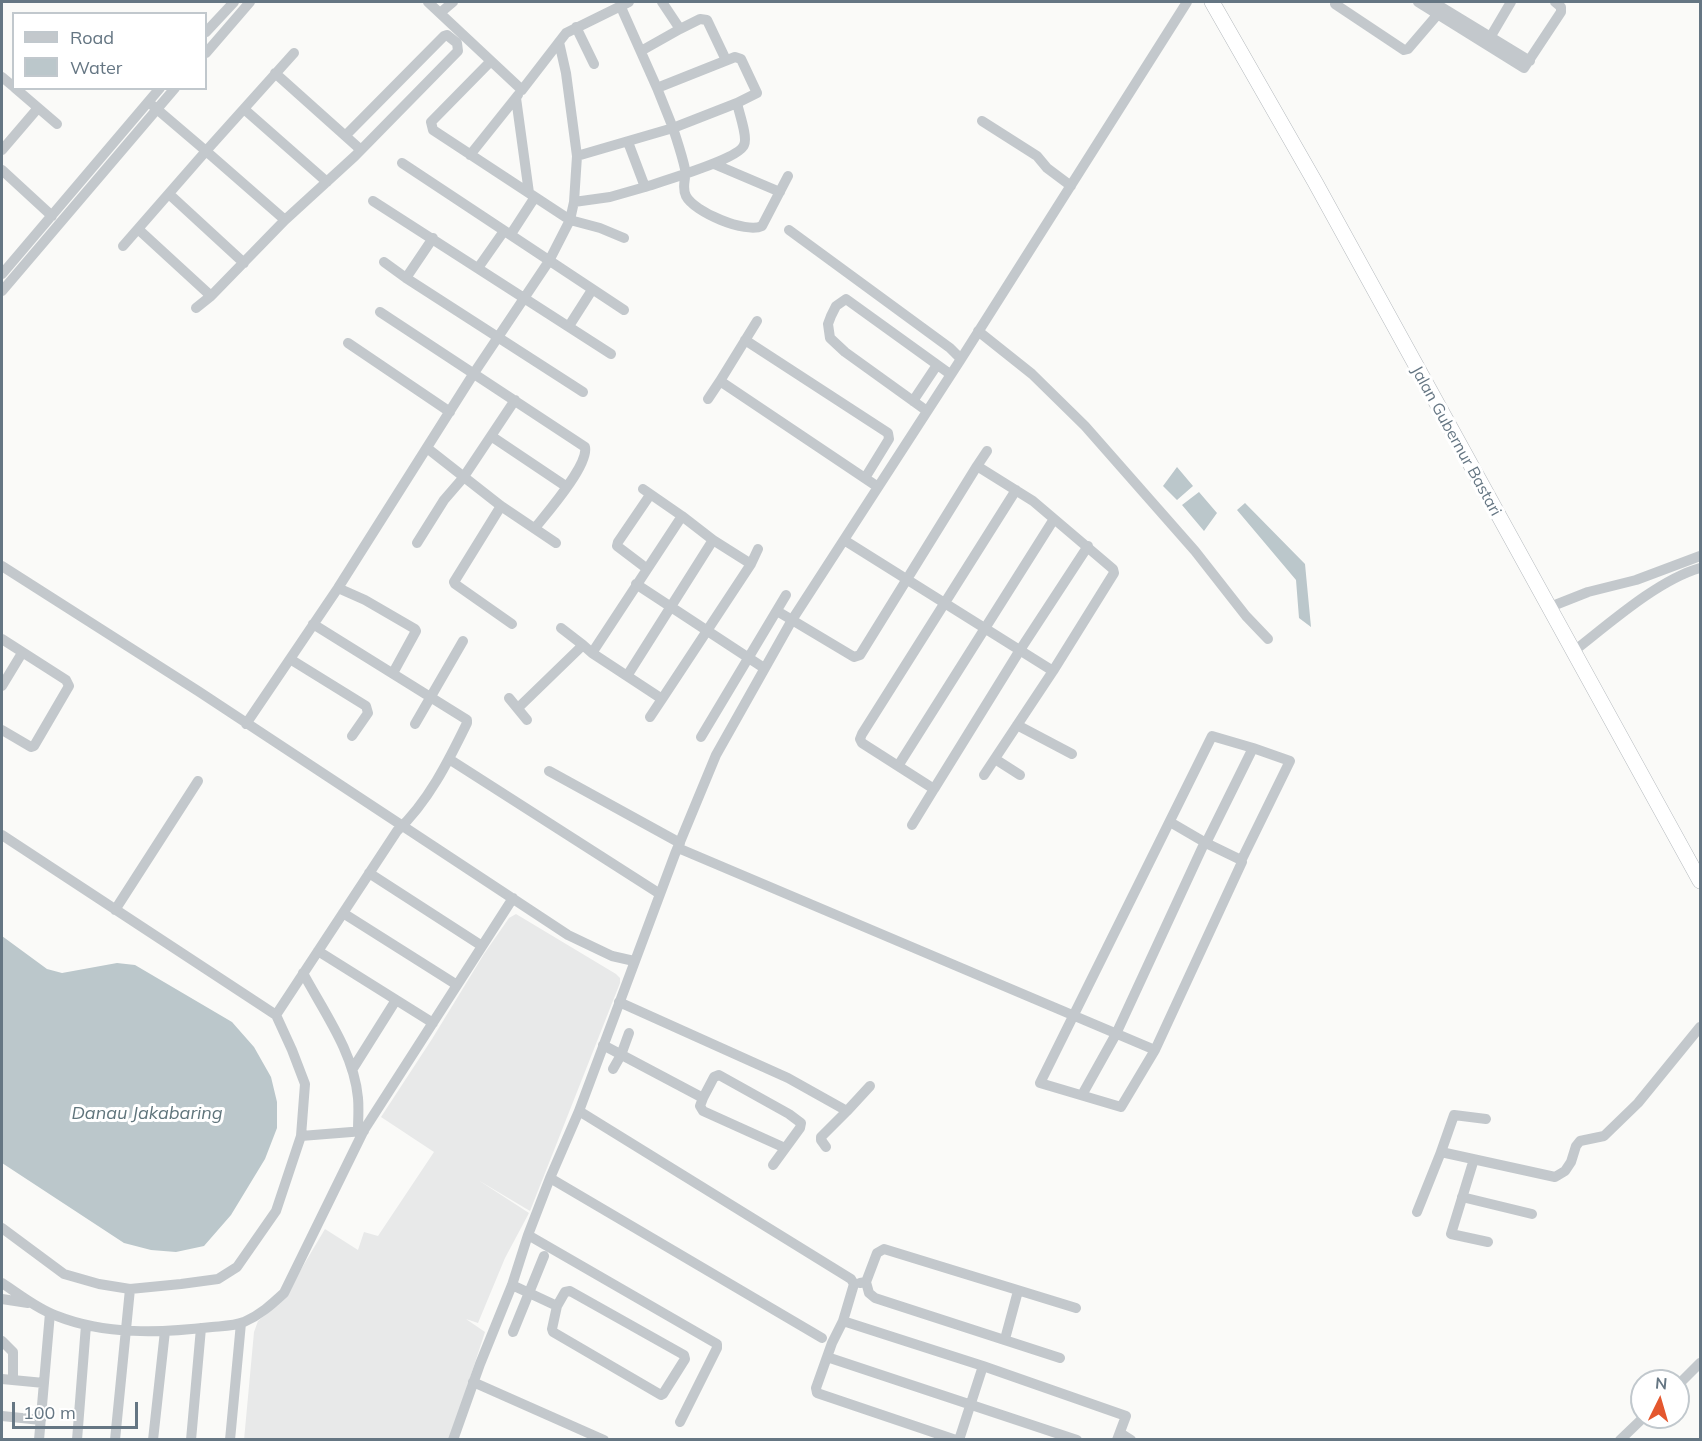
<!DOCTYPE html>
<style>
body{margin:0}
#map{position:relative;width:1702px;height:1441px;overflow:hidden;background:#fafaf8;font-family:Mulish,sans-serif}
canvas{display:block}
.frame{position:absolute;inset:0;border:3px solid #657683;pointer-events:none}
.legend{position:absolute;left:12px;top:12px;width:195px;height:78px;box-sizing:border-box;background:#fff;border:2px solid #c1c8cd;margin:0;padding:8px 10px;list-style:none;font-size:18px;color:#657683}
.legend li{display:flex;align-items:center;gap:12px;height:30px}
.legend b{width:30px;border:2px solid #c1c8cd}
.north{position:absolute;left:1630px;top:1369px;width:60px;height:60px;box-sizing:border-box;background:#fff;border:2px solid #c1c8cd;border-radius:50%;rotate:5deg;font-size:16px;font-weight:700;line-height:24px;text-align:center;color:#657683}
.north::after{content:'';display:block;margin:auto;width:21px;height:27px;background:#e4572e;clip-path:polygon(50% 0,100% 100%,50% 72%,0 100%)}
.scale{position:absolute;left:12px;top:1402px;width:126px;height:27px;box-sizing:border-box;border:3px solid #657683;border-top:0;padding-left:8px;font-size:18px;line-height:21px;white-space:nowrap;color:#657683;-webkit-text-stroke:4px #fff;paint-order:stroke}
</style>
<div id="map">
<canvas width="1702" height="1441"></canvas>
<div class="frame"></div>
<ul class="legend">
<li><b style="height:8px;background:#c3c8cc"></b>Road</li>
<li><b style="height:16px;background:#bbc7cb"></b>Water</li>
</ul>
<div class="north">N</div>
<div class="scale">100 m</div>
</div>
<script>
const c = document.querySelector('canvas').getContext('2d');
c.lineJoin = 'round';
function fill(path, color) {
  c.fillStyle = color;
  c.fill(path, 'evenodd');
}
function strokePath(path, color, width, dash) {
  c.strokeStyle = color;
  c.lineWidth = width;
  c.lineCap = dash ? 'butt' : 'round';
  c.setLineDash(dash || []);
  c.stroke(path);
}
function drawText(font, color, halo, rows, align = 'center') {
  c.font = font + ' Mulish,sans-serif';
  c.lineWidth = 6;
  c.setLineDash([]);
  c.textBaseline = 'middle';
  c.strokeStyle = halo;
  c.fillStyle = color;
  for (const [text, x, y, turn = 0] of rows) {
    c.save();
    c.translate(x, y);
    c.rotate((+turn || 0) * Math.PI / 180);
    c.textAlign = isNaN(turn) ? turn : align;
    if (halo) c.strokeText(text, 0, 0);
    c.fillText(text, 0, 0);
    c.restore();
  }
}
const built = new Path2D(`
 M516,914L616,974L620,978V983L530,1211L478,1180L529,1213L505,1258L478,1323L466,1319L485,1332L450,1439L244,1440L254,1332L258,1321L284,1298L325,1229L358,1250L364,1232L378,1236L434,1152L381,1117L432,1039L484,954L509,918Z`);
const water = new Path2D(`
 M1177,467L1193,486L1177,500L1163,486Z
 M1199,492L1217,513L1204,531L1182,505Z
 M1245,503L1305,564L1311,627L1299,618L1296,580L1237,510Z
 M2,936L47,969L62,973L117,963L135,965L232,1022L254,1047L271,1077L277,1102V1128L265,1159L231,1215L204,1246L176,1252L151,1250L124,1243L2,1163Z`);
const minor = new Path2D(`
 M428,2L522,90L566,33L629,2
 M662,2L680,29L700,19L707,20L726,60
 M1418,2L1524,68L1561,12V7L1555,2
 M1433,2L1530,61
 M1335,4L1404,50L1408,49L1438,14
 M620,5L657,88
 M440,13L453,2
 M576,27L594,64
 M206,32L234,2
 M1488,41L1511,2
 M641,51L680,29
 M206,53L250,2
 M490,62L431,122L433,130L570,220L600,228L624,238
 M275,73L361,150
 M2,77L14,87
 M15,88L57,124
 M516,98L529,193
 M152,105L206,151L294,53
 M244,109L327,182
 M982,121L1037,156L1047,168L1071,186
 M2,150L38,108
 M470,155L518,95
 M577,156L673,128L657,88L735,57L741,59L757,93L737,103
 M402,163L624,310
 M714,164L780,192
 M2,170L52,216
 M645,187C663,181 739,159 744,145C748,137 739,113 737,103L673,128C677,141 682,155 685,169C687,178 681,186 686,196C694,212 746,234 762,226L788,176
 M169,194L244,263
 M373,201L611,354
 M574,202L610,197L645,187L628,142
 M138,229L211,296L285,220
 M789,230L950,348L961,359
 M511,234L535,197
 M123,246L206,151L285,220L355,156L458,51L457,43L447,35L444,36L346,135
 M384,262L406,278L583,392
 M478,268L504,231
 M2,274L160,88
 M406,278L433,238
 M2,291L175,88
 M196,308L211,296
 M380,312L585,447C589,465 547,513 535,528
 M757,321L720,381L878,487
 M569,326L592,290
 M978,331L1032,374L1085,426L1195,551L1246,616L1268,639
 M745,340L888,433L889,439L865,478
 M348,343L450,412
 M708,399L720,381
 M913,401L937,365
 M927,411L845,352L830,338L828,324L831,316L836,306L846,299L950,374
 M491,436L567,487
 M427,448L501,506L556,543
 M977,466L987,451
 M643,489L682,516L592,653L662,699L751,564L758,549
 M1016,490L862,734L860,739L862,743L898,766L1054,519
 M501,506L454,582L455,584L512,624
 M713,540L751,564
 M417,543L444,500L463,478L515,400
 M2,566L198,691L568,935L612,956L634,961
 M646,568L617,546L618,542L650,495
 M636,584L764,668
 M338,588L365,600L415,629L416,631L393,673
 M1550,607L1588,592L1636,580L1700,556
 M777,611L854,657L860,655L977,466L1033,501L1113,569L1114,573L1053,671C983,627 914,584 844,540
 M561,628L583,645
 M2,639L66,680L69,686L34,746L31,747L2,730
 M1574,651C1610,623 1658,580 1700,568
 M290,659L366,706L368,713L352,736
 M627,676L713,540L682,516
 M2,686L22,653
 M509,698L527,720
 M518,708L583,645L592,653
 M650,717L662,699
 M246,724L338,588L474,373L549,261L570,220L574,202L577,156L566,73L559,42
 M415,724L463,641
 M1017,725L1072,754
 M701,737L786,595
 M449,759L660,894
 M995,759L1020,775
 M898,766L934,789L1020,650L1088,546
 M549,771L680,843
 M984,775L1053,671
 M912,825L934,789
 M2,835L276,1015L292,1050L305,1084L301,1136L276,1211L237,1267L218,1279L181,1284L130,1289L99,1284L64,1274L2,1228
 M678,848L1155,1050
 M1241,861L1290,761L1253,748
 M369,873L482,946
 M115,910L198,781
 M343,913L457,985
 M318,951L433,1023
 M303,973C324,1012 354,1053 358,1098C359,1109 358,1120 358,1131
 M619,1002L788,1078L847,1111L821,1137V1140L826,1147
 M276,1015L397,831C428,802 448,762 467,723V720L464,718L313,624
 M603,1045L703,1098L714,1077L719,1075L789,1114L801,1123L800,1128L773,1165
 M613,1069L621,1055L629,1033
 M352,1070L396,1000
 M1082,1095L1116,1034L1203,846L1206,843L1241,860L1242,862L1155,1050L1121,1107L1040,1083L1212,736L1253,748L1206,843L1170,822
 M703,1098L700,1106L703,1111L785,1148
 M579,1111L851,1279L854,1284L843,1321L983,1366L1126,1416L1117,1440
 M847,1111L870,1086
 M1486,1119L1454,1115L1441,1152L1555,1177L1565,1171L1571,1162L1576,1146L1580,1141L1604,1136L1638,1103L1700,1027
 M301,1136L364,1131
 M1474,1159L1451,1234L1488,1242
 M550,1178L822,1338
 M1462,1197L1532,1214
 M1417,1212L1441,1152
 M528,1235L717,1344V1348L680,1422
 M866,1282L877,1253L884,1249L1076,1308
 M2,1283C19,1294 37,1309 57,1316C105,1335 161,1333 212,1327C222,1326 234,1326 244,1322C260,1315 271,1305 284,1293L364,1130L513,898
 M860,1283L866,1282L869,1293L875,1298L1060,1358
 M512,1285L557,1306L565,1292L570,1291L684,1355L685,1359L663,1394L661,1395L553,1332L552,1329L557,1306
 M2,1299L28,1303
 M843,1321L832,1343L816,1388L817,1393L956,1440
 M513,1332L544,1256
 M1005,1339L1018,1291
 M2,1341L13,1352V1380
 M827,1357L1077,1440
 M2,1379L44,1383
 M473,1382L604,1440
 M1678,1385L1700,1363
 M2,1416L41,1420
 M1120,1433L1131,1440
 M39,1440L50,1313
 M77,1440L86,1325
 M115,1440L130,1289
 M153,1440L165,1331
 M191,1440L201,1328
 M230,1440L241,1323
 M453,1440L480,1364L512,1285L528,1235L550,1178L579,1111L675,854L716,755L792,620L961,359L1187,2
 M959,1440L983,1366
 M1620,1440L1644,1417`);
const highway = new Path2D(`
 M1212,2L1315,182L1700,881`);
const streetNames = [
 ["Jalan Gubernur Bastari",1456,441,61]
];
const waterNames = [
 ["Danau Jakabaring",147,1114]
];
fill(built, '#e8e9e9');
fill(water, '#bbc7cb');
strokePath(highway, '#b4b9bd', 16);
strokePath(minor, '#c3c8cc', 10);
strokePath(highway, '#fff', 15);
drawText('16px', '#657683', '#fff', streetNames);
drawText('italic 18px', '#60757c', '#fff', waterNames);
</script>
